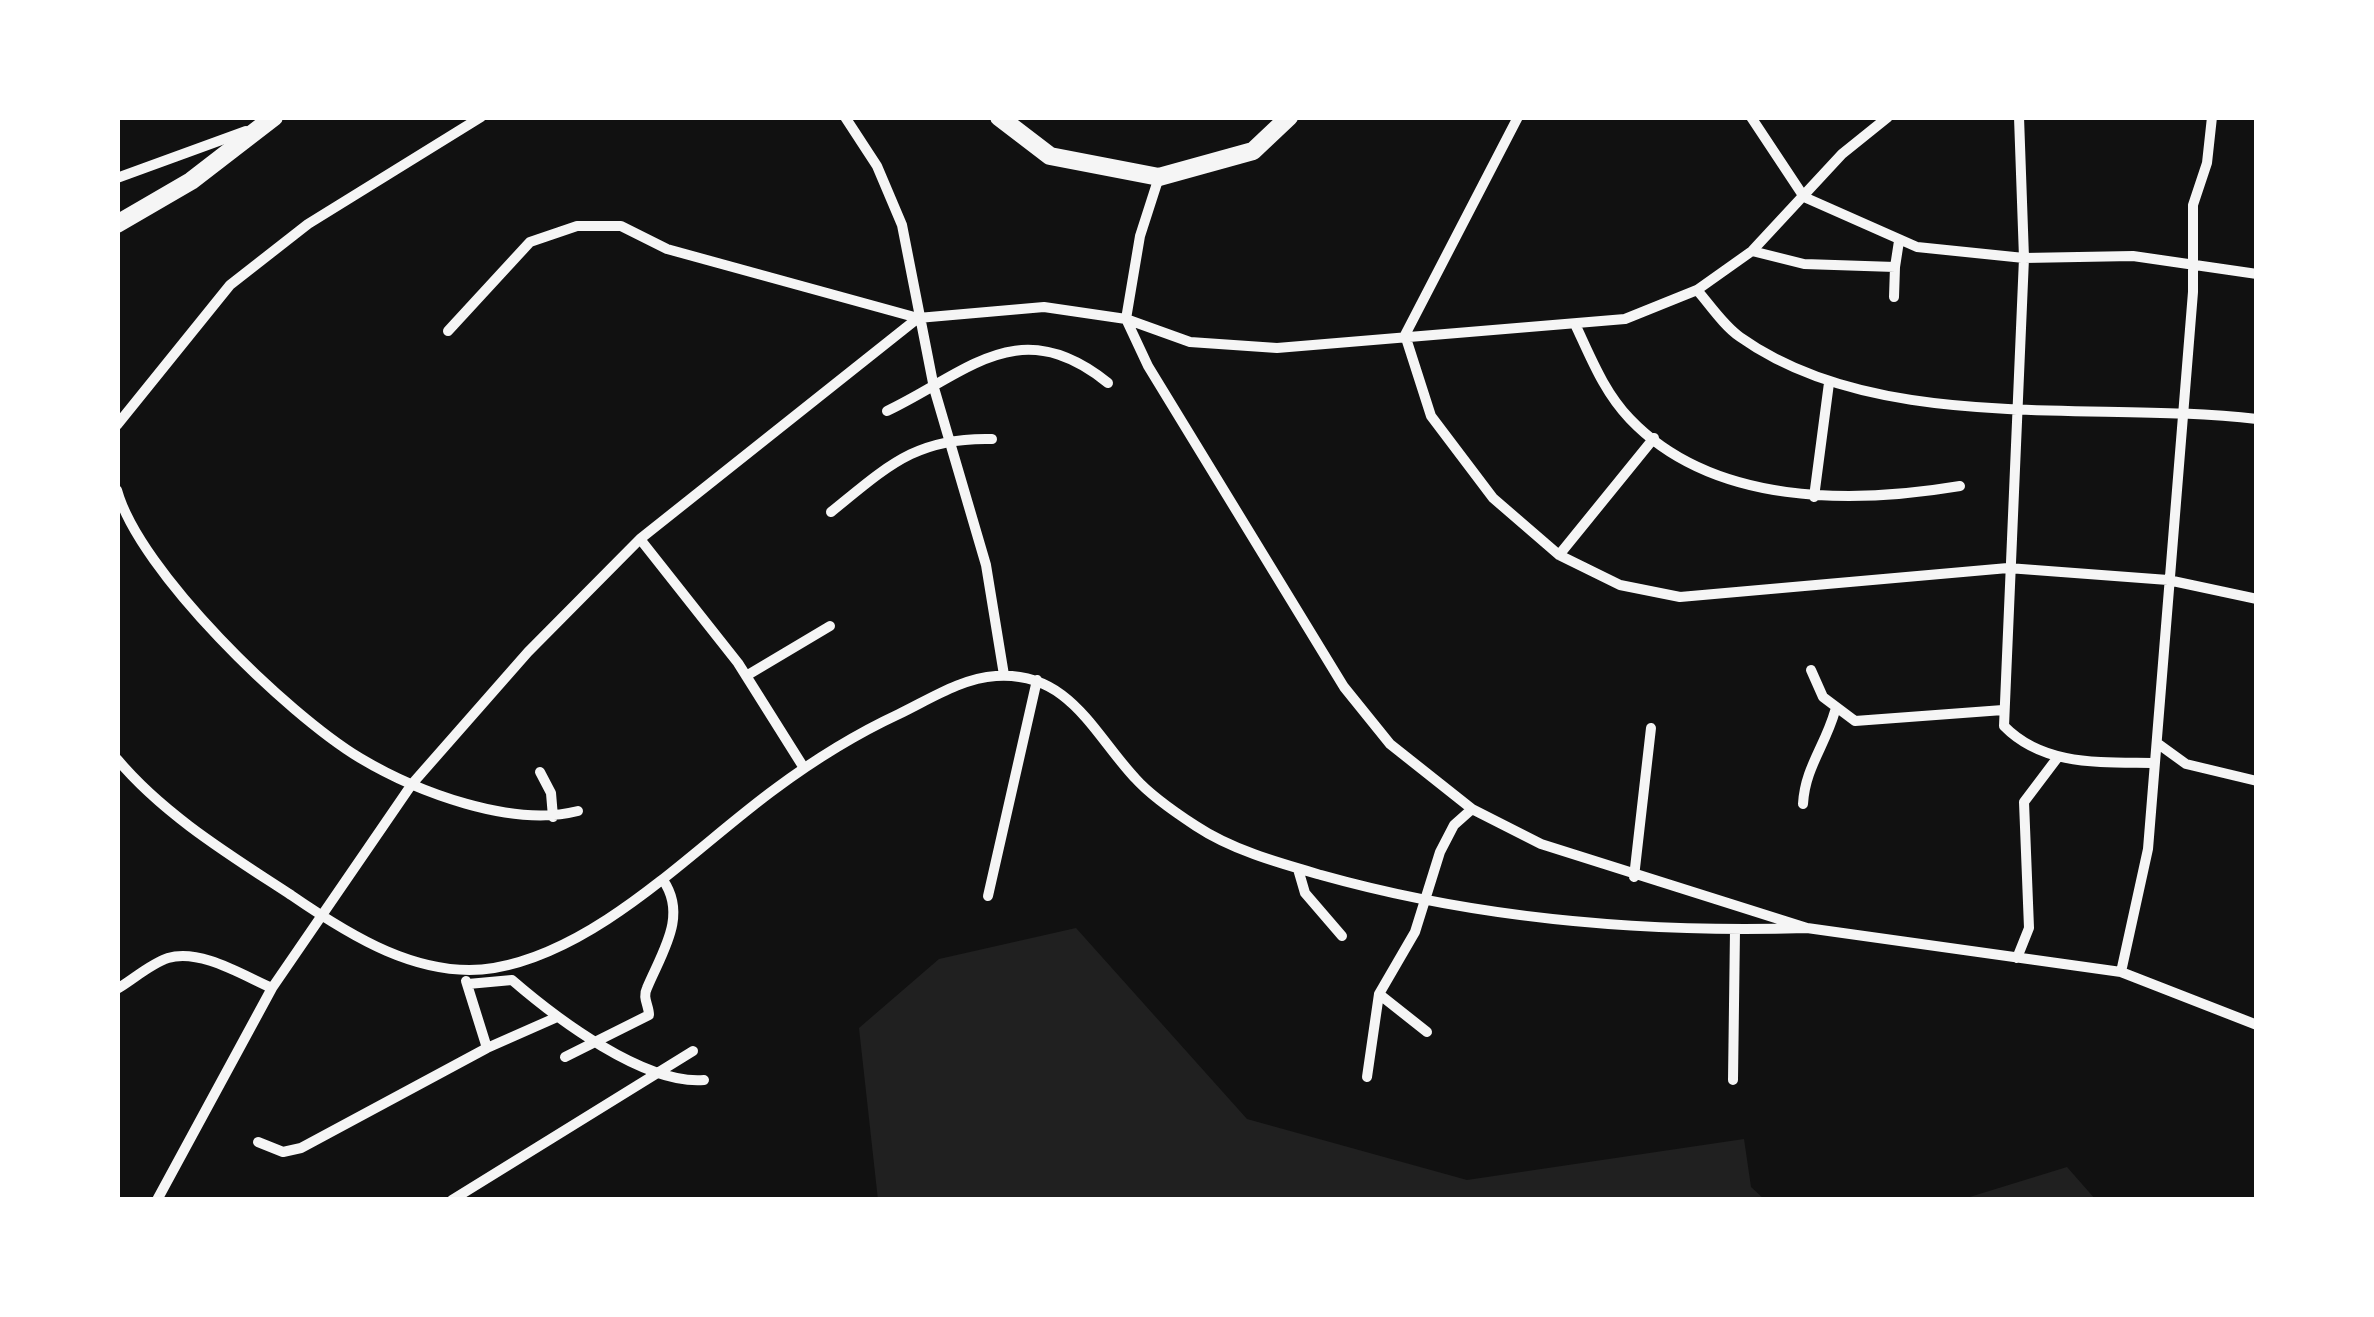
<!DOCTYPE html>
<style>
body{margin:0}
#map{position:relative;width:2374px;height:1317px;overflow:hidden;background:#111;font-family:Quicksand,sans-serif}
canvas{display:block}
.frame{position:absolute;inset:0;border:120px solid #fff;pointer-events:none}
</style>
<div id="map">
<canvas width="2374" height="1317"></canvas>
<div class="frame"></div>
</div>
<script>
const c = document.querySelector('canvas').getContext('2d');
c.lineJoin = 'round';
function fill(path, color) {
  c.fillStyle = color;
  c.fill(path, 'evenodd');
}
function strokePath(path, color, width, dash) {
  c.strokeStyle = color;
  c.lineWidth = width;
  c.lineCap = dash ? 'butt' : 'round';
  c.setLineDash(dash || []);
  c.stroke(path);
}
const green = new Path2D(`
 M1076,928L1247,1119L1467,1180L1744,1139L1751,1187L1765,1200H878L859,1028L939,959Z
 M2067,1167L2096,1200H1960Z`);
const minor = new Path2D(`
 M845,117L877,166L902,225L934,388L986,565L1004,675
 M1518,117L1405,335L1431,416L1493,498L1559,555L1620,585L1680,597L2008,568L2168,580L2257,599
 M1751,117L1804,197L1917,247L2024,258L2133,256L2257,274
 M2019,117L2024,258L2004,726C2044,767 2102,762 2155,763
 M1159,177L1140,236L1126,319L1148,366L1344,687L1390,744L1472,809L1541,844L1807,928L2121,972L2257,1025
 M117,178L246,131
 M1752,251L1804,264L1895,267L1899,241
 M1697,290C1710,305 1724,326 1740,337C1879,436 2096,400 2257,419
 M1894,297L1895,267
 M1575,324C1591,358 1604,392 1630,419C1713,506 1853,504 1960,486
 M448,331L530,242L577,226H621L667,249L918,318L1044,307L1126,319L1190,342L1277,348L1625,319L1697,290L1752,251L1842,154L1888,117
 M887,411C967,373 1019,311 1108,383
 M117,425L230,285L308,224L481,117
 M117,490C139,571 287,714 360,758C417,792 512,828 578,811
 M1814,497L1829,383
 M831,512C888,466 916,437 992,439
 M640,539L738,663L804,768
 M1559,555L1654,438
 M1811,670L1823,697L1855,721L2003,710
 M746,676L830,626
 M2157,743L2186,764L2257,781
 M117,759C164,815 230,855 291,895C349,935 420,980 494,968C599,950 693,849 775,789C814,760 856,734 899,714C930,699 962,678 996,676C1069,671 1093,733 1135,778C1151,796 1176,813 1196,826C1232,850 1279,863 1321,875C1478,919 1644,933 1807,928
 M540,772L551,793L553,817
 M1803,804C1805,768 1825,746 1835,711
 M1298,869L1305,893L1342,936
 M1634,877L1651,728
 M988,896L1037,680
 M2017,958L2029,928L2024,802L2058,757
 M2121,972L2148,849L2193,292V205L2207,163L2212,117
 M466,981L487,1048
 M468,984L512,980C556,1018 644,1085 704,1080
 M117,989C134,979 150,964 168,958C200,948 244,976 272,988
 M1379,994L1427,1032
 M565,1057L649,1015C649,1005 642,998 647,988C662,952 688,916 663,880
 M1367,1077L1379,994L1415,932L1440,852L1454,825L1472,809
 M1733,1080L1735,930
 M258,1142L283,1152L301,1148L487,1048L555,1018
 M157,1200L272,988L412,784L528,652L640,539L918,318
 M452,1200L693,1051`);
const trunk = new Path2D(`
 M999,117L1050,156L1159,177L1253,151L1289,117
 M117,224L191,181L274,117`);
fill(green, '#202020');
strokePath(minor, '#f5f5f5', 10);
strokePath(trunk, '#f5f5f5', 18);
</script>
